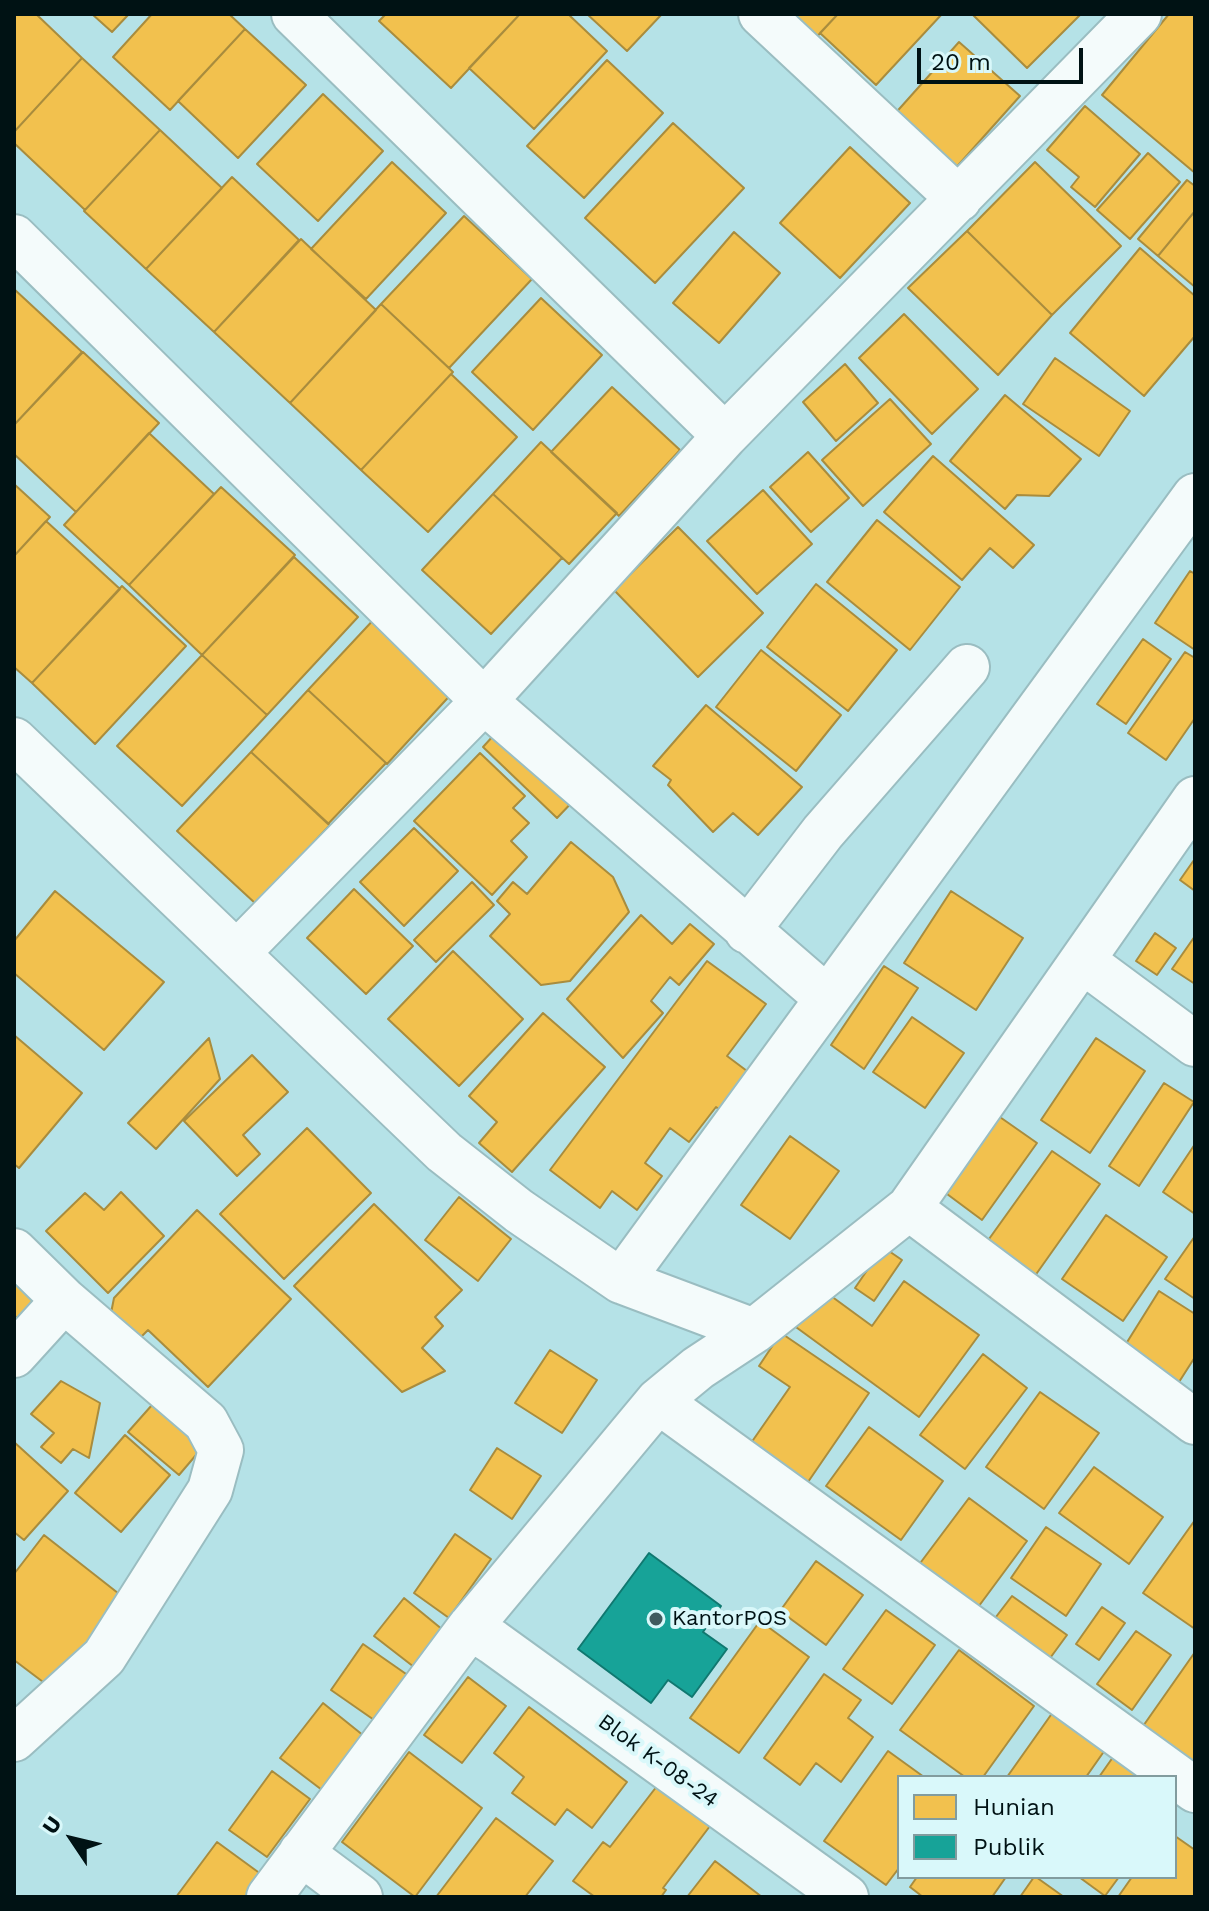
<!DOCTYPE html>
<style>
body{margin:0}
#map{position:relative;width:1209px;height:1911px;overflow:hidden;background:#b5e2e7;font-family:"Work Sans",sans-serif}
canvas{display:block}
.frame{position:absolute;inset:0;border:16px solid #001214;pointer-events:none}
.legend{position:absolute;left:897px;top:1775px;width:280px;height:104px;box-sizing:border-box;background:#d9f8fa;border:2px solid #829c9e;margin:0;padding:10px 14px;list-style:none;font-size:24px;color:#001214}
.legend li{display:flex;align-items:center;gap:16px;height:40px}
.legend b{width:40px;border:2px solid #829c9e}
.north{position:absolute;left:32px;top:1799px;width:80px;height:80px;-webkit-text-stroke:6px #d9f8fa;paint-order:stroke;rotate:305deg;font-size:22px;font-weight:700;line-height:32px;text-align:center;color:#001214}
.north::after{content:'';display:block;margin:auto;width:28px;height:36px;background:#001214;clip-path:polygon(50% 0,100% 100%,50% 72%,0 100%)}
.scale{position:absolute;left:917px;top:48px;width:166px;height:36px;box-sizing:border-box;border:4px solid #001214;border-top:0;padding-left:10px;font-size:24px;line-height:28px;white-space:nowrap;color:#001214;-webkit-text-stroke:6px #d9f8fa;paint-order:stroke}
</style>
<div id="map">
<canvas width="1209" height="1911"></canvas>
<div class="frame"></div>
<ul class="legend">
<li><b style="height:22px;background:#f2c14e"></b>Hunian</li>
<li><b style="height:22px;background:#17a398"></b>Publik</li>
</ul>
<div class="north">U</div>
<div class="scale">20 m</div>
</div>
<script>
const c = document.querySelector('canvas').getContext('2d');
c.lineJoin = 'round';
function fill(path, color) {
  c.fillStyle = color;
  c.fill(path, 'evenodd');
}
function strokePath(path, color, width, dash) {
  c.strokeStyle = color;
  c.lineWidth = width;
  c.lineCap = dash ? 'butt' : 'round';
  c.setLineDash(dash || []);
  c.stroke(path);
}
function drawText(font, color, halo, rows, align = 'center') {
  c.font = font + ' "Work Sans",sans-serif';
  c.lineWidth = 8;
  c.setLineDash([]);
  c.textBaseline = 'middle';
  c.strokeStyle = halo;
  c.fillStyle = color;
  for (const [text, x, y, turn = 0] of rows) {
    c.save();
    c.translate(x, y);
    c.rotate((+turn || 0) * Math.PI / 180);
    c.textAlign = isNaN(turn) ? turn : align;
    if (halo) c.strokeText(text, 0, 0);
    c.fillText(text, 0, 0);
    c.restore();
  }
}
const homes = new Path2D(`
 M14,14H36L82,58L14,132Z
 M92,14H129L112,32Z
 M152,14H229L245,29L170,110L113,57Z
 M386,14H520L451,88L379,21Z
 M520,14H568L607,51L534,129L469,68Z
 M587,14H662L627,51Z
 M779,14H838L811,43Z
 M838,14H942L876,85L820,33Z
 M972,14H1081L1027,68Z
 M1169,14H1195V173L1102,95Z
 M245,29L306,85L238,158L178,101Z
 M959,42L1020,96L953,171L892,117Z
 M82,58L160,130L85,210L14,143V132Z
 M607,60L663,113L584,198L527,146Z
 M323,94L383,151L318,221L257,164Z
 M1085,106L1140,154L1095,207L1071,187L1079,177L1047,150Z
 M673,123L744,188L655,283L585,218Z
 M160,130L222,188L146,269L84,211Z
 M850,147L910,203L840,278L780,223Z
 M1148,153L1180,182L1130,239L1097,210Z
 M392,162L446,213L366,299L311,249Z
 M1035,162L1121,246L1052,315L967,231Z
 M232,177L299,240L214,332L146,269Z
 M1187,180L1195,186V211L1158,256L1138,239Z
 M1195,211V287L1158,256Z
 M464,216L532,279L449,368L381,304Z
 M967,231L1052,315L998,375L908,288Z
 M734,232L780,273L719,343L673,303Z
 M301,239L376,310L290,403L214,332Z
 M1140,248L1195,296V336L1144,396L1070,333Z
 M14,289L82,352L14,425Z
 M541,298L602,355L533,430L472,372Z
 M381,304L453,372L361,470L290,403Z
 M904,314L978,389L932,434L859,358Z
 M83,352L159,423L76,512L14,454V425Z
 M1055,358L1130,411L1099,456L1023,404Z
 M845,364L878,403L836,441L803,402Z
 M451,374L517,437L428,532L361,470Z
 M612,387L680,450L619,516L551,452Z
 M1005,395L1081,459L1049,496L1017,495L1005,509L950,461Z
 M890,399L931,444L863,506L822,460Z
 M149,433L214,494L129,585L64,525Z
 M541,442L617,513L569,564L493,494Z
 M808,452L849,498L811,532L770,487Z
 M933,456L1034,545L1013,568L990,548L962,580L884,512Z
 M14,484L50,517L14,556Z
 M221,487L295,555L202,655L129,585Z
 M763,490L812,544L757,594L707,541Z
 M493,494L562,558L491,634L422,570Z
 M877,520L960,587L910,650L827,582Z
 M46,521L120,589L32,683L14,667V556Z
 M678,527L763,613L698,677L614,590Z
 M294,557L358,617L267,715L202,655Z
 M1190,571L1195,574V650L1155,623Z
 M816,584L897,650L848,711L767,647Z
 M122,586L186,646L95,744L32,683Z
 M377,616L455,690L387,764L308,690Z
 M1143,639L1171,659L1126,724L1097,704Z
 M761,650L841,715L796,771L716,707Z
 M1185,652L1195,658V718L1166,760L1128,733Z
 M202,655L267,715L182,806L117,746Z
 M308,690L386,763L328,824L251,752Z
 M706,705L802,787L758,835L733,813L713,832L668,785L671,780L653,766Z
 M504,724L578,796L557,818L483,747Z
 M251,752L330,825L256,904L177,831Z
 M480,753L525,796L513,808L529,823L511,841L527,857L492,895L414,821Z
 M414,828L458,871L404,926L360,882Z
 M571,842L613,877L629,912L570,981L541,985L490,936L510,914L497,901L513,882L527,894Z
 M1194,860L1195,861V891L1180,880Z
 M472,882L494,905L436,962L414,940Z
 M354,889L413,946L366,994L307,938Z
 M55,891L164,982L104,1050L14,973V941Z
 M951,891L1023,938L976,1010L904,963Z
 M641,915L672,944L690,924L714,944L679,985L670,977L651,1001L663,1013L623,1058L567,999Z
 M1155,933L1176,948L1157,975L1136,961Z
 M1195,936V984L1172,969Z
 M453,951L523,1019L459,1086L388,1019Z
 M707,961L766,1004L727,1056L755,1077L726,1115L716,1107L689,1142L670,1128L645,1163L662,1176L637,1210L612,1191L600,1208L550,1170Z
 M884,966L918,988L864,1069L831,1045Z
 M543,1013L605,1067L512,1172L479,1143L497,1122L469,1096Z
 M912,1017L964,1053L925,1108L873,1072Z
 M14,1035L82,1093L19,1168L14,1164Z
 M209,1038L220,1079L156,1149L128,1123Z
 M1096,1038L1145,1071L1090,1153L1041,1120Z
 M252,1055L288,1092L243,1135L260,1154L237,1176L184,1121Z
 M1164,1083L1194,1102L1139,1186L1109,1166Z
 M997,1115L1037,1143L982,1220L943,1191Z
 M307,1128L371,1193L284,1279L220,1214Z
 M790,1136L839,1171L790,1239L741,1205Z
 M1195,1144V1214L1163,1192Z
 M1052,1151L1100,1184L1032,1280L984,1246Z
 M121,1192L164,1236L108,1293L46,1231L85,1193L104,1210Z
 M459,1197L511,1239L478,1281L425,1240Z
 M374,1204L462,1290L435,1317L443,1326L422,1348L445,1371L402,1392L294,1286Z
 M197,1210L291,1299L208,1387L148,1330L133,1345L109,1323L114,1298Z
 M1106,1215L1167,1257L1123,1321L1062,1279Z
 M1195,1236V1299L1165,1279Z
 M883,1247L902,1260L874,1301L855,1288Z
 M14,1272L40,1296L18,1319L14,1315Z
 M904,1281L979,1335L919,1417L789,1322L816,1285L872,1326Z
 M1159,1291L1195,1314V1357L1179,1382L1124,1347Z
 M781,1333L869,1393L808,1482L751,1443L790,1387L759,1366Z
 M550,1350L597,1380L562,1433L515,1403Z
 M983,1354L1027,1388L965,1469L920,1435Z
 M61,1381L100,1403L89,1458L73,1449L61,1463L41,1447L54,1433L31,1414Z
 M1040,1392L1099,1433L1044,1509L986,1467Z
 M152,1405L202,1448L179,1475L128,1432Z
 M869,1427L943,1481L901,1540L826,1486Z
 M125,1435L170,1475L121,1532L75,1493Z
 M14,1442L68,1491L24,1540L14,1532Z
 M497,1448L541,1476L512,1519L470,1490Z
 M1094,1467L1163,1517L1129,1564L1059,1513Z
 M969,1498L1027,1541L973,1614L915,1570Z
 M1195,1520V1629L1143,1593Z
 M1046,1527L1101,1564L1066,1616L1011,1578Z
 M455,1534L491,1559L449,1618L414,1593Z
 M44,1535L123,1597L51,1688L14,1660V1574Z
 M816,1561L863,1595L826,1645L780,1611Z
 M1012,1596L1067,1635L1045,1665L989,1626Z
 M404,1598L443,1630L414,1667L374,1636Z
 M1102,1607L1125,1623L1099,1660L1076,1644Z
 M886,1610L935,1645L892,1704L843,1669Z
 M760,1621L809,1657L739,1753L690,1718Z
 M1136,1631L1171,1655L1132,1710L1097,1684Z
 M363,1644L409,1676L377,1722L331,1690Z
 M959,1650L1034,1706L983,1777H965L900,1730Z
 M1195,1652V1767L1141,1729Z
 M824,1674L861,1700L848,1718L873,1737L841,1782L816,1763L800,1785L764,1758Z
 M468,1677L506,1706L462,1763L424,1735Z
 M323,1703L364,1736L322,1790L280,1758Z
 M529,1707L627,1782L592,1828L567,1809L555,1825L512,1793L524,1777L494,1753Z
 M1053,1712L1105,1750L1086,1777H1007Z
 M1118,1750L1156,1777H1099Z
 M888,1751L924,1777H899V1868L886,1885L824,1841Z
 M409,1752L482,1808L415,1897L342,1842Z
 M272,1771L310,1799L267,1857L229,1830Z
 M657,1786L710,1826L663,1888L666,1890L661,1897H595L573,1881L603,1842L610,1847Z
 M496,1818L553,1861L525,1897H436Z
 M1175,1836L1195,1850V1897H1118L1132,1877H1175Z
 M217,1842L269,1880L256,1897H176Z
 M715,1861L762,1897H687Z
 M917,1877H1006L992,1897H923L910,1887Z
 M1034,1877H1036L1064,1897H1020Z
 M1079,1877H1119L1105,1896Z`);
const public = new Path2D(`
 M649,1553L721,1606L703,1632L727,1649L692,1697L668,1680L651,1703L578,1649Z`);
const minor = new Path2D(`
 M294,14L725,436
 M761,14L959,199
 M14,237L484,701L827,998
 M14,740L444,1152L519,1211L621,1281L754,1331
 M747,931L823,832L967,667
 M237,953L484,701L725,436L1139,14
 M1083,961L1195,1044
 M909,1208L1195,1422
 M14,1251L64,1300L206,1422L221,1450L210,1490L104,1657L14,1739
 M621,1281L1195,496
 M14,1355L64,1300
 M658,1401L1195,1790
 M470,1627L493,1642L846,1897
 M301,1853L360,1897
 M269,1897L470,1627L658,1401L698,1368L754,1331L909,1208L1195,799`);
const markers = [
 [656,1619,8,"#3f5b5e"]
];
const poiNames = [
 ["KantorPOS",672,1619]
];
const streetNames = [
 ["Blok K-08-24",658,1761,36]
];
fill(homes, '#f2c14e');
strokePath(homes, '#a98c3d', 2);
fill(public, '#17a398');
strokePath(public, '#107870', 2);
strokePath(minor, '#9abdc1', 48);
strokePath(minor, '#f4fbfb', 44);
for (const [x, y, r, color] of markers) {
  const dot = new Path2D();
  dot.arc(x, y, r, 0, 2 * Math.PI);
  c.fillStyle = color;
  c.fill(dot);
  strokePath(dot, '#d9f8fa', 3);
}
drawText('22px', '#001214', '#d9f8fa', poiNames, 'left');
drawText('22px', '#001214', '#d9f8fa', streetNames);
</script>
